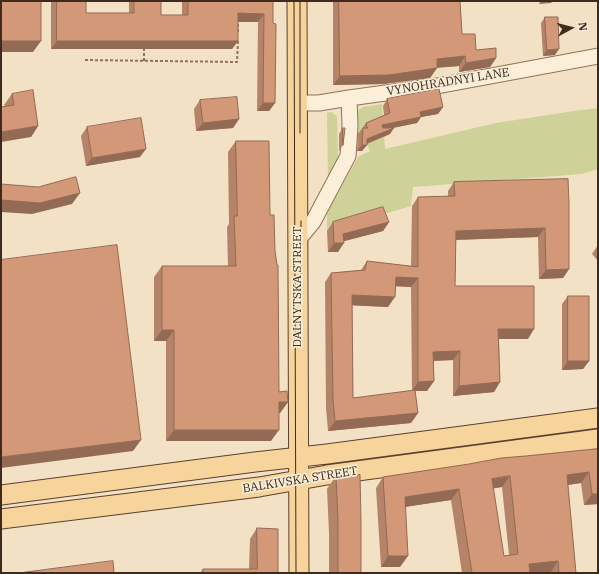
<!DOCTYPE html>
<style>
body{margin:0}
#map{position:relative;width:599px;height:574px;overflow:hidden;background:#f2e1c5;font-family:"IBM Plex Serif",serif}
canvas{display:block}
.frame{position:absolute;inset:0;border:2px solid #3e2b1e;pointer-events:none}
.north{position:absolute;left:551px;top:8px;width:40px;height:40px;-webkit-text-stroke:3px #f8ecd6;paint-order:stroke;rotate:83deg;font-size:11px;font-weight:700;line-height:16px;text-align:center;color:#3e2b1e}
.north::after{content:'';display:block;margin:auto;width:14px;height:18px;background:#3e2b1e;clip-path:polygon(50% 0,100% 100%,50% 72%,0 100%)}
</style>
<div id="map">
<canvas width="599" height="574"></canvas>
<div class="frame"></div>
<div class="north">N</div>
</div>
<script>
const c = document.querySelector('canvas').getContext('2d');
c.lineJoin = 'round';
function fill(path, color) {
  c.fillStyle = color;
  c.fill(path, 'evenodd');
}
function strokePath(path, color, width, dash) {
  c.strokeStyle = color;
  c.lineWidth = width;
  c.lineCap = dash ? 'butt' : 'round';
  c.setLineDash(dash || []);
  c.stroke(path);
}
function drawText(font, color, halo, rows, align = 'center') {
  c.font = font + ' "IBM Plex Serif",serif';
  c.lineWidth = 3.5;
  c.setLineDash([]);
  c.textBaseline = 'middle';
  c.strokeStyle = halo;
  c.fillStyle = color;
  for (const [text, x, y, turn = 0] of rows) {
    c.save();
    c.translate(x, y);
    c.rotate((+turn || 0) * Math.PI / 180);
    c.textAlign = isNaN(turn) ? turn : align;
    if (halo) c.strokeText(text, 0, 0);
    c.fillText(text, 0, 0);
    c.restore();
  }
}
const green = new Path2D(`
 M382,104L385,149L496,123L574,111L598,108V169L582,174L413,187L411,206L327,231V213L358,157L370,151L368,146L357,145L355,120L357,111L363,107Z
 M331,112L337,116L338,159L328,180L327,113Z`);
const path = new Path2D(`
 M238,32V20
 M85,60L237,62L238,40
 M144,61V49`);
const minor = new Path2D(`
 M297,103H319L349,98L437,86L598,56
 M298,240L313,222L348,156L350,126L349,98`);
const major = new Path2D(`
 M297,1L299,573
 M1,495L255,462L327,454L598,418
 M1,519L259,487L327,475L598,439`);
const tram = new Path2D(`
 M294,1L296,573
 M300,1V133
 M301,221V297`);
const wall = new Path2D(`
 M51,1H86V13H129V1H161V15H182V1H273V23L275,103L269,111H257L258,22H238V41L232,49H51Z
 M333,1H460L462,34L476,50L496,58L490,67L459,72V66L437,68L430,78L383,84L333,85Z
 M545,17L555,55L543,56L541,23Z
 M12,94L38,126L31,137L5,106L4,105Z
 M387,99L443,107L438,114L421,117L417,123L393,128L390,134L367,144L362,151H357L358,134L366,123L384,115L383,106Z
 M200,100L239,119L233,128L196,131L194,109Z
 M87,127L140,157L86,166L81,136Z
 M343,128V145L339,151V134Z
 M236,141L270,215L279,392L288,402L280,413H279L271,441H166V341H154V277L162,266H228L227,227L229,224L228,152Z
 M568,179L569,269L563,278L539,279L538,237L456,240L455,286L528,339H499L500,382L494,392L453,396V360L434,361V381L427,391H415L418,413L411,423L328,431L326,408L325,282L331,273L361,270L367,261L411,266L412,206L418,197L448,196V191L454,182ZM396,286L411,287L412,391L353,398L352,305L388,307Z
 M333,222H389L383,231L344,241L338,252H328L327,231Z
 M598,245V261L592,254Z
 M568,296L589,361L583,369L562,370V304Z
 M598,449V504L584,505L581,483L568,485L576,573H462L451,500L405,507L400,567H381L376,488L383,477L526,456ZM502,487L509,555L504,556L493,488Z
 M336,476L361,573H329V533L327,489Z
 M257,528L278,573H200L203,569H249L250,539Z`);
const shadedWall = new Path2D(`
 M541,1H553L551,3L539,4Z
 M238,13L264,14L258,22H232Z
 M1,41H41L33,52H1Z
 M57,41H238L232,49H51Z
 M559,49L555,55L543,56L547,50Z
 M465,56L459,66L430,68L437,59Z
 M496,58L490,67L459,72L466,63Z
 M437,68L430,78L383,84L333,85L340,76Z
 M263,103H275L269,111H257Z
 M443,107L438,114L421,117L417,123L377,131L382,125L420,112Z
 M239,119L233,128L196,131L203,123Z
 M38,126L31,137L1,142V132Z
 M394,128L390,134L363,145H367L362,151H357L367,139Z
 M146,149L140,157L86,166L92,158Z
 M80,193L72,204L32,214L1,212V200Z
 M389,222L383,231L337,243L343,234Z
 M545,228L538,237L449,240L456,231Z
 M334,243H344L338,252H328Z
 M569,269L563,278L539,279L546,270Z
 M396,277L418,278L411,287L390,286Z
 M352,295L395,297L388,307L345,305Z
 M498,329H534L528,339H492Z
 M162,330H174L166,341H154Z
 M460,351L453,360L427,361L433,352Z
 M568,361H589L583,369L562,370Z
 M434,381L427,391H412L418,382Z
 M500,382L494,392L453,396L459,386Z
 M279,402H288L280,413L271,414Z
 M418,413L411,423L328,431L335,421Z
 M174,430H279L271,441H166Z
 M141,440L133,451L1,468V457Z
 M589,472L581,483L560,486L567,475Z
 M510,476L502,487L484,490L492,479Z
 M459,489L451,500L397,508L405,497Z
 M592,494H598V504L584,505Z
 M388,556H408L400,567H381Z
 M558,561L550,573H523L529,564Z`);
const building = new Path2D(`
 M1,1H41V41H1Z
 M57,1H86V13H134V1H161V15H188V1H273V23L276,24L275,103H263L264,14L238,13V41H57Z
 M339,1H460L462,34H475L476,50L496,48V58L466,63L465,56L437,59V68L389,75L340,76Z
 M545,17H558L559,49L547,50Z
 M439,89L443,107L420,112L421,117L382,125L383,128H394L367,139V145H362L363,128H368L367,127L366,123L390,113L387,99Z
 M33,90L38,126L1,132V107L14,105L12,94Z
 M237,97L239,119L203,123L200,100Z
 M141,118L146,149L92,158L87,127Z
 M343,128H345L343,145Z
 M236,141H269L270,215H274L275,251L277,265H278L279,392L287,391L288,402H279V430H174V330H162V266H236L234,216H237Z
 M76,177L80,193L40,203L1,200V184L38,187Z
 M568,179L569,204V269L546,270L545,228L456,231L455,286H534V329H498L500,382L459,386L460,351L433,352L434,381L418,382V278L396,277L395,297L352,295L353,398L415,390L418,413L335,421L333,399L331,273L365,270L367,261L418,267V197L455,196L454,182Z
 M383,207L389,222L343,234L344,243H334L333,222Z
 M117,245L141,440L1,457V260Z
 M568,296H589V361H568Z
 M598,449V494H592L589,472L567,475L576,573H559L558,561L529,564L530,573H472L459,489L405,497L408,556H388L383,477L469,464L501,458L526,456ZM510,476L518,554L504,556L492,479Z
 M360,475L361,520V573H338V520L336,476Z
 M257,528L278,529V573H203V569H257Z
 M113,561L114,573H19Z`);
const streetNames = [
 ["VYNOHRADNYI LANE",448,82,-9],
 ["DALNYTSKA STREET",298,287,-90],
 ["BALKIVSKA STREET",300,480,-9]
];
fill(green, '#ced198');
strokePath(minor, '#8f7259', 17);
strokePath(major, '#5c402e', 21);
strokePath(path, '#8f7259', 2, [3, 2]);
strokePath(minor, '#fbefda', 15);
strokePath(major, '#f7d49b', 19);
strokePath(tram, '#3e2b1e', 1);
fill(wall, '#b58367');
fill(shadedWall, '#936a54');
fill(building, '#d29878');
strokePath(building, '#936a54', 1);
drawText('12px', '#3e2b1e', '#f8ecd6', streetNames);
</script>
